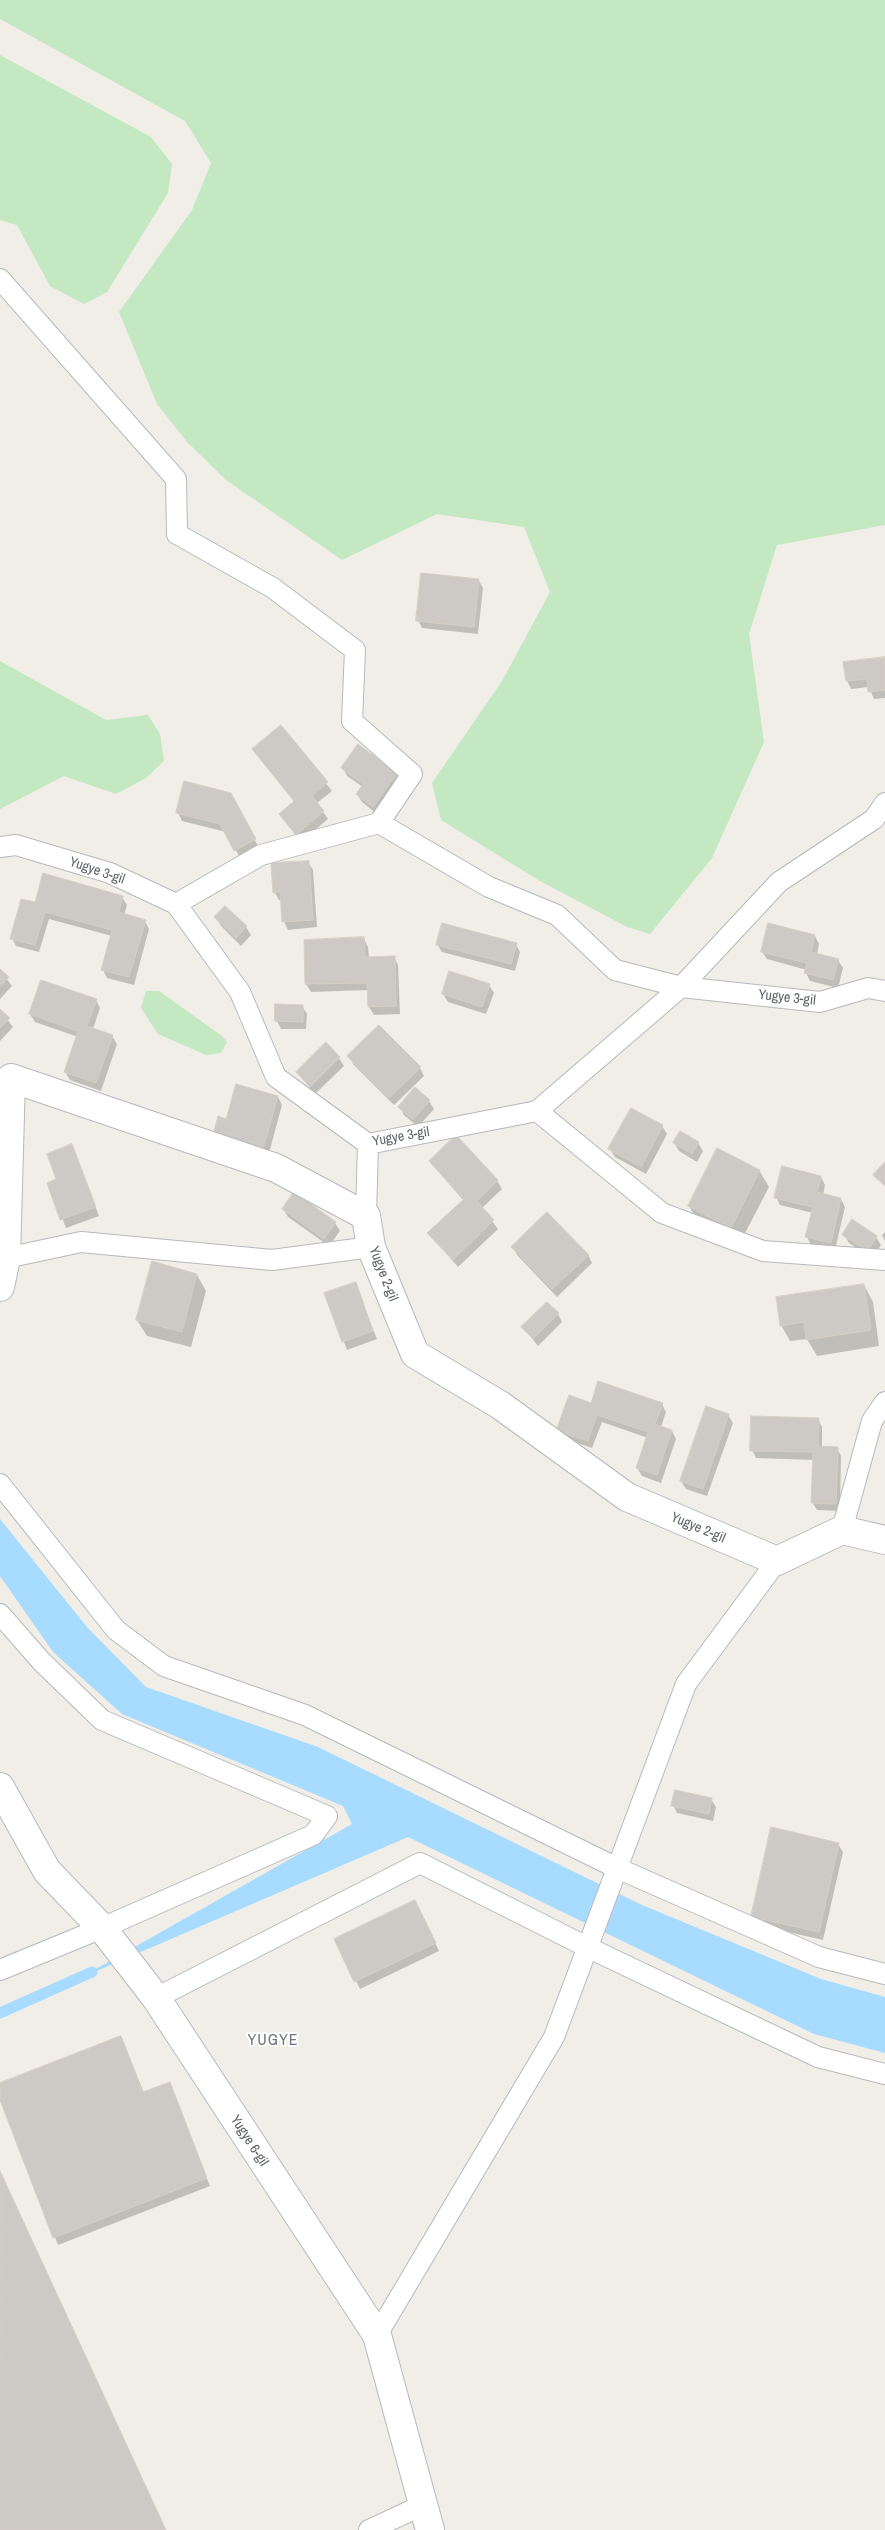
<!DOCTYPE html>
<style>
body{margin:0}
canvas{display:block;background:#f0eee6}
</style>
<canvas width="885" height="2530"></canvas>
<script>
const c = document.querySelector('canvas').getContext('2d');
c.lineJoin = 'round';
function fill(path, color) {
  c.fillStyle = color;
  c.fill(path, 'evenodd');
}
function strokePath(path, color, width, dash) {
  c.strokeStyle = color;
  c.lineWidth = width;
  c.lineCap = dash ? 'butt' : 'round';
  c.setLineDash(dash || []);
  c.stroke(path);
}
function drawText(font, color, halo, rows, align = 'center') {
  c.font = font + ' "Archivo Narrow",sans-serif';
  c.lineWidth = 4;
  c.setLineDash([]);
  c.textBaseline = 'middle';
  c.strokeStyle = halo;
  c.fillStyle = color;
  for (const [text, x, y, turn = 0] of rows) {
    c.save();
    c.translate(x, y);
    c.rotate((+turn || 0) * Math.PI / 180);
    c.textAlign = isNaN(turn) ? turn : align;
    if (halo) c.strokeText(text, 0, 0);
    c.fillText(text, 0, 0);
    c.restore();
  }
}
const green = new Path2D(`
 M0,0H885V525L777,545L749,634L764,742L712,858L650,934L627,927L540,881L441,820L432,783L502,681L550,592L524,527L437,514L342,560L226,480L187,442L157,404L119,312L192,210L211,163L185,121L0,19Z
 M0,55L151,137L172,164L168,193L107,292L84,304L50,286L17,225L0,220Z
 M0,661L106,720L148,715L160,734L164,761L146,778L116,794L64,776L0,809Z
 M146,991H159L222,1036L227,1042L221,1053L206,1055L158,1034L141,1008Z`);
const water = new Path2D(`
 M0,1519L87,1627L146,1687L318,1747L642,1905L821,1979L885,1997V2053L814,2034L408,1837L78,1979L352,1824L343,1806L122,1714L53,1652L0,1576Z`);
const shadow = new Path2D(`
 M479,581L483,588L478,634L422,628L418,620Z
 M885,658V698L874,699L869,687L851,689L847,681Z
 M281,727L332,791L317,803L328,819L301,842L280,814L295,802L253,749Z
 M343,768L396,774L401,782L377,814L362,802L357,794L363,787L347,776Z
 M230,794L259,848L240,858L226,832L182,821L178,813Z
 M308,862L313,870L317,927L288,930L284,922L282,900H279L275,893Z
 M122,897L127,905L124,915L145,921L149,929L134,985L107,978L103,970L112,936L49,919L39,952L16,946L12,938L36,904Z
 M226,907L246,927L251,935L241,946L221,926L216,918Z
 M815,936L819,944L817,954L838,960L843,968L838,988L810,981L806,973L807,970L767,959L762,952Z
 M364,939L368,947L369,958L394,957L398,965L400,1014L374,1015L369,1007V990L311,992L306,984L305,941Z
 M437,944H516L520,952L515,971L442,952Z
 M0,970L12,986L0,999Z
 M489,985L494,993L486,1014L448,1002L443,994Z
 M96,1000L100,1008L93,1029L112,1036L117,1044L101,1091L70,1080L65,1072L78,1037L35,1022L30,1014Z
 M302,1006L307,1014L306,1029H281L277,1021Z
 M0,1010L13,1027L0,1041Z
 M349,1056L420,1068L424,1076L394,1105L353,1064Z
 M339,1058L344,1066L315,1094L297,1072Z
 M416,1089L429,1101L434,1109L418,1127L404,1115L400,1107Z
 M278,1097L282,1105L268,1157L227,1121Z
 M662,1126L667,1134L646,1174L615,1157L610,1149Z
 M456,1137L497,1181L502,1189L482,1208L498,1229L458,1267L429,1234L464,1201L430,1162Z
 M674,1143H698L703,1151L697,1162L679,1151Z
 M72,1146L99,1216L66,1228L49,1184L58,1180Z
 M759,1170L769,1187L740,1243L698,1222L689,1206Z
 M821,1177L825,1185L823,1195L841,1199L845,1207L835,1250L811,1245L807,1237L813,1213L780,1205L776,1197Z
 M283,1209L335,1223L340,1231L329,1246L288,1217Z
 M885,1232V1241L882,1235Z
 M844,1235L876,1237L881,1245L872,1258L849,1243Z
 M513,1247L588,1255L592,1263L557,1297L517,1255Z
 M197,1275L206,1291L191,1347L147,1336L137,1320Z
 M355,1284L377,1339L347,1350L326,1294Z
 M864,1285L873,1302L879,1346L817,1356L807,1339L790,1341L781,1325Z
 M558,1314L562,1322L538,1346L523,1327Z
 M592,1404H662L666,1412L661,1427L672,1431L676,1439L661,1483L642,1476L637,1468L648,1438L602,1422L592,1448L562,1438L558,1430Z
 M728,1415L733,1423L707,1496L686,1489L681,1481Z
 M818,1419L822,1427V1448H837L841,1456L840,1511L817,1510L812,1502L814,1460L756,1458L752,1450Z
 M711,1799L716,1807L713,1821L677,1813L673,1805Z
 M838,1844L843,1852L823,1940L757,1925L752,1917Z
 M419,1909L439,1951L360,1989L336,1940Z
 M121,2038L144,2093L169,2083L210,2186L58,2245L0,2097V2084Z`);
const stream = new Path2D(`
 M0,2013L92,1972`);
const building = new Path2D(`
 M421,573L479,579L474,627L416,621Z
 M885,657V690L868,692L867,679L846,681L843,662Z
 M281,725L328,782L312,796L324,811L296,835L279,814L294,801L252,749Z
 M358,744L397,773L373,807L356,794L363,784L341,768Z
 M184,781L231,793L256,839L234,851L220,824L176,813Z
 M309,861L313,920L282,922L280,892L273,893L271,863Z
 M43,873L123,896L119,912L146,920L129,977L101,970L112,930L45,912L35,945L10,939L21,899L35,902Z
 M225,906L247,926L236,938L214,917Z
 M442,923L517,943L511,964L436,945Z
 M768,923L815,935L811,952L839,959L833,980L804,973L807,963L761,952Z
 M364,937L365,957L395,956L396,1006L368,1007L367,983L305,984L304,940Z
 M0,969L9,977L0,986Z
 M449,971L490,984L482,1007L442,994Z
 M41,980L97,999L87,1026L113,1035L96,1083L64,1072L78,1031L29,1014Z
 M275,1004L303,1005V1022L275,1021Z
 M0,1009L10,1018L0,1028Z
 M379,1025L421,1067L389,1098L347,1056Z
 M326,1042L340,1057L310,1087L296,1072Z
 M236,1084L278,1096L263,1149L213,1135L218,1116L226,1119Z
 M415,1087L430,1100L413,1120L398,1107Z
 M631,1108L663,1125L641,1167L608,1149Z
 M680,1131L699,1142L692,1154L673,1143Z
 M456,1135L498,1180L477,1201L494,1220L453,1260L427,1233L464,1199L429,1161Z
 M72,1144L96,1207L60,1220L47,1183L56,1179L47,1154Z
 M717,1148L760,1170L731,1228L688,1206Z
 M885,1162V1186L873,1175Z
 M782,1166L821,1176L817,1192L841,1198L831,1243L805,1237L813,1207L774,1198Z
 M294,1192L336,1222L324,1239L282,1209Z
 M547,1212L589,1255L552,1289L511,1247Z
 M852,1219L877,1236L868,1251L842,1235Z
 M152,1261L197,1274L182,1332L136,1320Z
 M356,1282L373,1331L342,1342L324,1293Z
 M864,1284L871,1330L806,1340L804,1322L780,1326L776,1297Z
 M547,1302L559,1313L533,1339L521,1327Z
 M598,1381L663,1403L655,1424L672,1430L657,1475L636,1468L648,1432L597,1415L588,1441L556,1431L569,1395L591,1403Z
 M706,1406L729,1414L703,1489L680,1481Z
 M751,1416L819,1418L818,1446L838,1447L836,1504L811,1503L813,1452L750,1451Z
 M675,1790L712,1798L709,1814L671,1806Z
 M771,1827L839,1843L819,1932L751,1917Z
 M415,1900L436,1943L354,1982L334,1939Z
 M121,2036L143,2092L170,2082L207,2178L53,2238L0,2100V2083Z
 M0,2171L166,2530H0Z`);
const lane = new Path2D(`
 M0,279L176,479L177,534L273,588L355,650L352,721L412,774L379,823
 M0,847L16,845L110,873L176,904L240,992L276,1077L368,1144L537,1111L681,987L820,1002L868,988L885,991
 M176,904L261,855L379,823L489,887L557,915L615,970L681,987L779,882L874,819L885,803
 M537,1111L662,1213L763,1251L885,1260
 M366,1216L368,1144
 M6,1258L81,1242L272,1260L371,1247
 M0,1484L116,1630L164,1666L305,1715L617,1868L819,1957L885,1974
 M842,1530L872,1421L885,1402
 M0,1614L42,1662L102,1720L327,1816L313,1835L102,1928L0,1970
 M156,1998L420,1863L587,1947L818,2057L885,2074
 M377,2335L554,2037L686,1684L777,1561
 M369,2530L423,2505`);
const street = new Path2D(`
 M0,1287L6,1258L11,1078L276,1168L366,1216L371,1247L415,1354L500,1405L627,1497L777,1561L842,1530L885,1540
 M0,1787L47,1871L102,1928L156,1998L377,2335L430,2530`);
const streetNames = [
 ["Yugye 3-gil",97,871,19],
 ["Yugye 3-gil",787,998,6],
 ["Yugye 3-gil",401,1137,-10],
 ["Yugye 2-gil",383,1274,69],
 ["Yugye 2-gil",698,1528,23],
 ["Yugye 6-gil",249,2141,57]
];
const quarterNames = [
 ["YUGYE",273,2041]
];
fill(green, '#c3e8c2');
fill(water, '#a7dbff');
fill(shadow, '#0003');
strokePath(stream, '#a7dbff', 11);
fill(building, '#cdcac5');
strokePath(building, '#d5cfc4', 1);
strokePath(lane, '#b6b9bd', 22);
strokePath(street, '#b6b9bd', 30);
strokePath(lane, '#fff', 20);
strokePath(street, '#fff', 28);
drawText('14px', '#5d6267', '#fff', streetNames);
c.letterSpacing = '1px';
drawText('16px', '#6e7479', '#fff', quarterNames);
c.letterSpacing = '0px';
</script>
